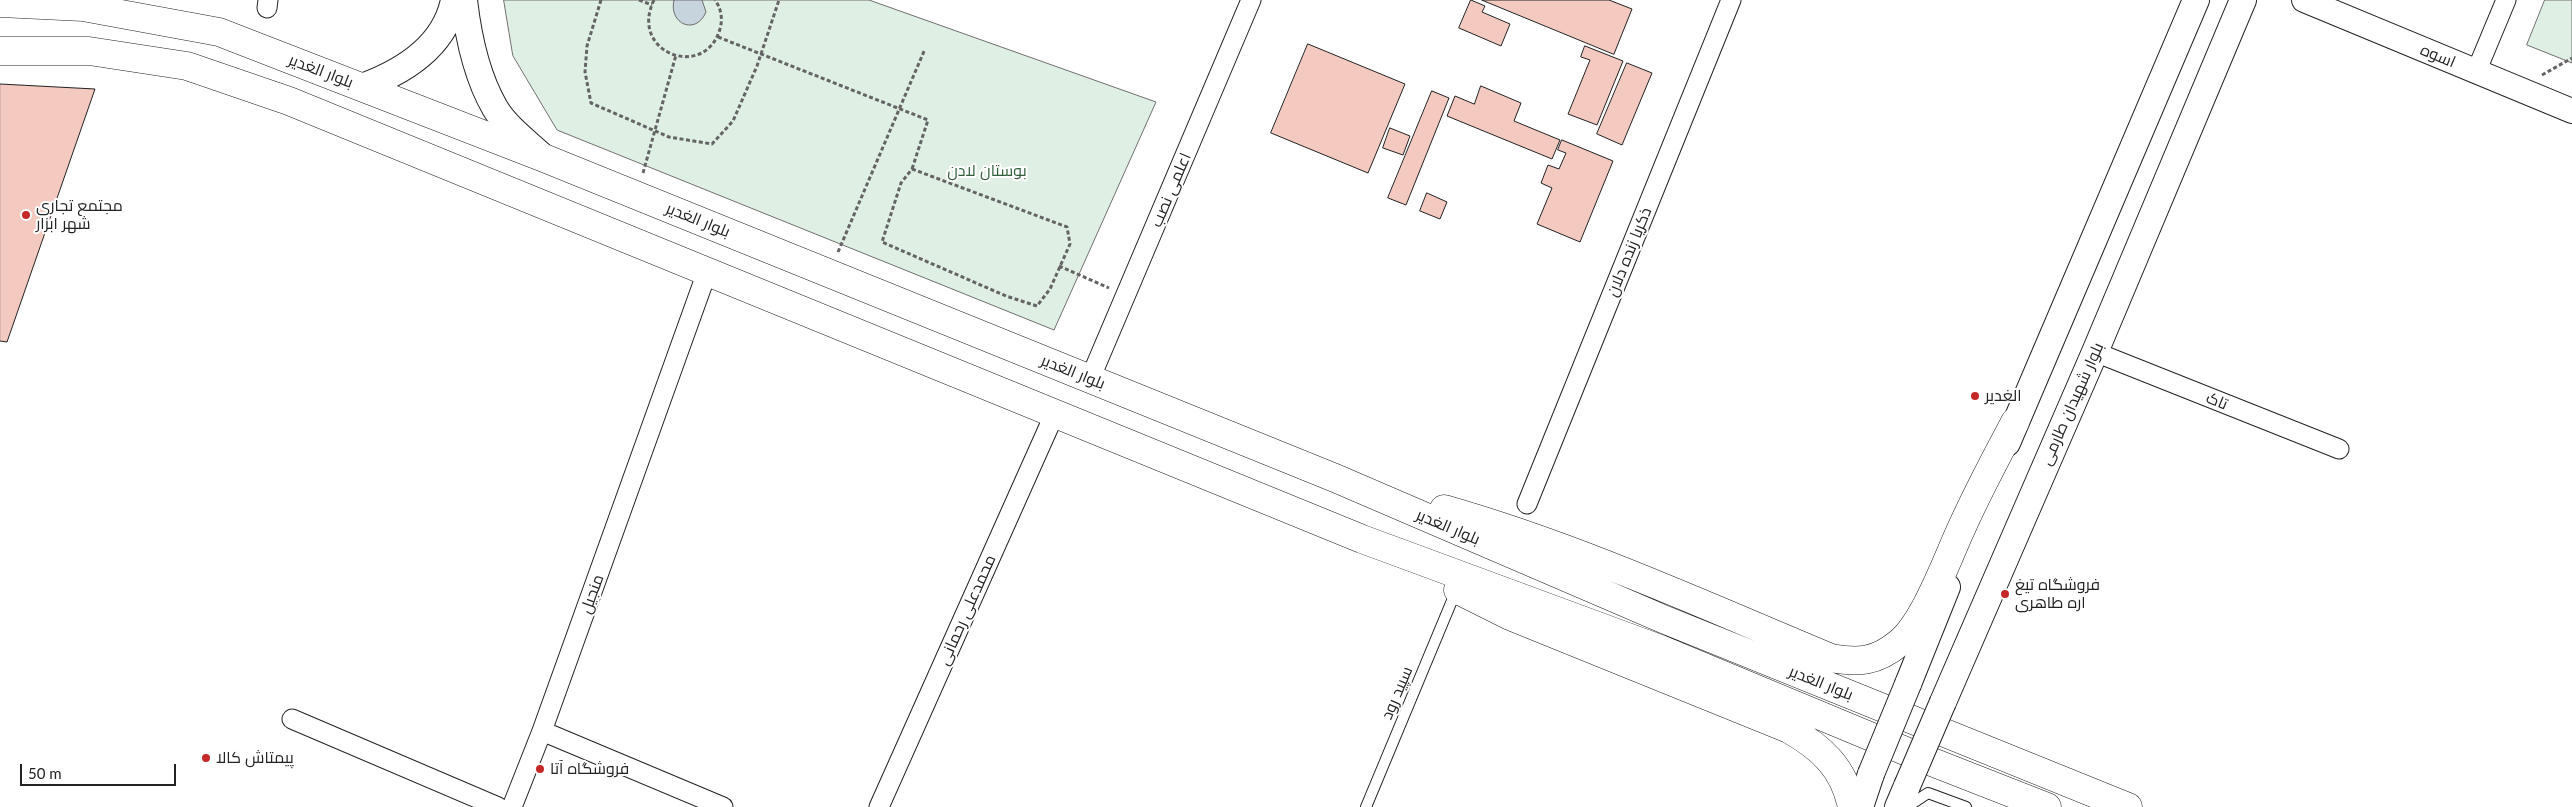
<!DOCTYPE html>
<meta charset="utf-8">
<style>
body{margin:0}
#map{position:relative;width:2572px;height:807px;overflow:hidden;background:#fff;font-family:Lato,sans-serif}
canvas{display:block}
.scale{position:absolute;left:20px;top:764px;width:156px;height:22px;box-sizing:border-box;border:2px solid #222;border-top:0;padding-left:6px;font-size:15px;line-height:18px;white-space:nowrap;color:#222;-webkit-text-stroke:4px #fff;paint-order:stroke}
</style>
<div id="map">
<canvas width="2572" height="807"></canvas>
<div class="scale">50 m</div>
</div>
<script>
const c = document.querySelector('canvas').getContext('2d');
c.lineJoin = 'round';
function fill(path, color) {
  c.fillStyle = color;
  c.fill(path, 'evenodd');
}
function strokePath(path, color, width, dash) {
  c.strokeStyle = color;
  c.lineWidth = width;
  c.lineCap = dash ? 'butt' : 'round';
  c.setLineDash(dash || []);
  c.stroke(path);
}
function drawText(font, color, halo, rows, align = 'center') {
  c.font = font + ' Lato,Cairo,sans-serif';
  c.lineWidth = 4;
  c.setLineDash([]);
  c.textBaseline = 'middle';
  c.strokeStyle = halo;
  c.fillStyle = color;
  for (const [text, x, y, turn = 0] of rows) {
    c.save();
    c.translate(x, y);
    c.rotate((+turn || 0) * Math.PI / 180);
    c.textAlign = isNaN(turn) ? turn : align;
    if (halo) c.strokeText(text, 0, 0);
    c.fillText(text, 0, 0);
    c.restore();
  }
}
const green = new Path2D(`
 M504,0H869L1156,102L1054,330L557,130L513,56Z
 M2545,0H2572V63L2527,45Z`);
const water = new Path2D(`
 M674,0H702L706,12C696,36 668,24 674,0Z`);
const building = new Path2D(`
 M1471,0L1485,6L1482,12L1510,24L1501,46L1459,28Z
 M1482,0H1609L1632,9L1614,54Z
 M1308,44L1405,84L1368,173L1271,133Z
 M1585,46L1623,61L1597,125L1568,114L1590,60L1581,57Z
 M1627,63L1652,73L1622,145L1597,134Z
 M0,84L95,89L7,342L0,341Z
 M1481,86L1521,103L1514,121L1560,140L1552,159L1447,116L1455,96L1474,104Z
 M1432,91L1449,98L1406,205L1388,198Z
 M1390,128L1410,136L1403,155L1383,148Z
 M1562,140L1613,161L1580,242L1537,224L1552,188L1541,183L1548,165L1559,169L1566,153L1558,150Z
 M1427,193L1447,202L1440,219L1420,211Z`);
const path = new Path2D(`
 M601,0L587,46L585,72L591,103L669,137L712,144L733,121L757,66L779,0
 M639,0L652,5
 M654,0C628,53 705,81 720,29C723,19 721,8 715,0
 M718,37L928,120L912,169
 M2542,75L2572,58
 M912,169L1067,227L1070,244L1050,289L1037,306L1006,296L882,242L901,183Z
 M643,173L676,55
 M838,252L925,49
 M1059,266L1109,288`);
const service = new Path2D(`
 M1366,807L1456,591
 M1907,807L1928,793L1966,807`);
const minor = new Path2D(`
 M267,8L268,0
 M2476,72L2506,0
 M707,272L542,731L723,807
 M2095,352L2339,449
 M1090,379L1251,0
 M1527,504L1731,0
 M292,719L498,807
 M512,807L542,731
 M879,807L1055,413`);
const tertiary = new Path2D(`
 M2304,0L2572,111`);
const secondary = new Path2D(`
 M464,0C468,35 477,77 495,108C506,127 528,143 544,158
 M362,87C403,72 445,46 454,0
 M2007,443L2196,0
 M1908,684L1947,587
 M1943,702L2095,352L2243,0
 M1860,807L1871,774
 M1898,807L1907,786`);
const primary = new Path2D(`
 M0,3L83,7L219,32L544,158L1335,478L1663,619L2128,807
 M0,51H89L187,66L289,101L1362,539L1660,649L1927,760L2047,807
 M1444,509C1577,547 1704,605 1831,658C1858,663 1876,662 1899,643C1925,622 1947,559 1962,527C1978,491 1997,456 2015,422
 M1458,590L1510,616L1789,729C1822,748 1844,768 1852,807`);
const secondaryBridge = new Path2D(`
 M1871,774L1908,684
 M1907,786L1943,702`);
const markers = [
 [26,215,5,"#c62828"],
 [1975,396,5,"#c62828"],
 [2005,594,5,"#c62828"],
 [206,758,5,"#c62828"],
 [540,769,5,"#c62828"]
];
const streetNames = [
 ["اسوه",2438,56,23],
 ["بلوار الغدیر",321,71,21],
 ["اعلمی نصب",1171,190,-67],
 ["بلوار الغدیر",698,220,22],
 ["ذکریا زنده دلان",1629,252,-68],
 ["بلوار الغدیر",1073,372,22],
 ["تاک",2217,401,22],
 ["بلوار شهیدان طارمی",2072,404,-66],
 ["بلوار الغدیر",1448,527,23],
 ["منجیل",592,594,-70],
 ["محمدعلی رحمانی",967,610,-66],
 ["بلوار الغدیر",1821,683,22],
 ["سپید رود",1397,693,-67]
];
const parkNames = [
 ["بوستان لادن",987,171]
];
const poiNames = [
 ["مجتمع تجاری",36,206],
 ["شهر ابزار",36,224],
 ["الغدیر",1985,396],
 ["فروشگاه تیغ",2015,585],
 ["اره طاهری",2015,603],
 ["پیمتاش کالا",216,758],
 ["فروشگاه آتا",550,769]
];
fill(green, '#e0efe3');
strokePath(green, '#6f6f6f', 1);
fill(water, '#c7d3dd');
strokePath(water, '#6f6f6f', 1);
fill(building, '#f3c9c0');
strokePath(building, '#222', 1);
strokePath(service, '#222', 12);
strokePath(minor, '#222', 21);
strokePath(tertiary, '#222', 26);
strokePath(secondary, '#222', 28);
strokePath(primary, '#222', 29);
strokePath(path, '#646464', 3, [4, 2.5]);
strokePath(service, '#fff', 10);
strokePath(minor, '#fff', 19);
strokePath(tertiary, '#fff', 24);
strokePath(secondary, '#fff', 26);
strokePath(primary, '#fff', 28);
strokePath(secondaryBridge, '#222', 28, []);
strokePath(secondaryBridge, '#fff', 26);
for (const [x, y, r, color] of markers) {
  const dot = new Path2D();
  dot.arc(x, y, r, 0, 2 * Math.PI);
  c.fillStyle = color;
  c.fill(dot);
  strokePath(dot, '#fff', 2);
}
drawText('16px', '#222', '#fff', streetNames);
drawText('16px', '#2f5e38', '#fff', parkNames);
drawText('16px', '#222', '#fff', poiNames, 'left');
</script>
